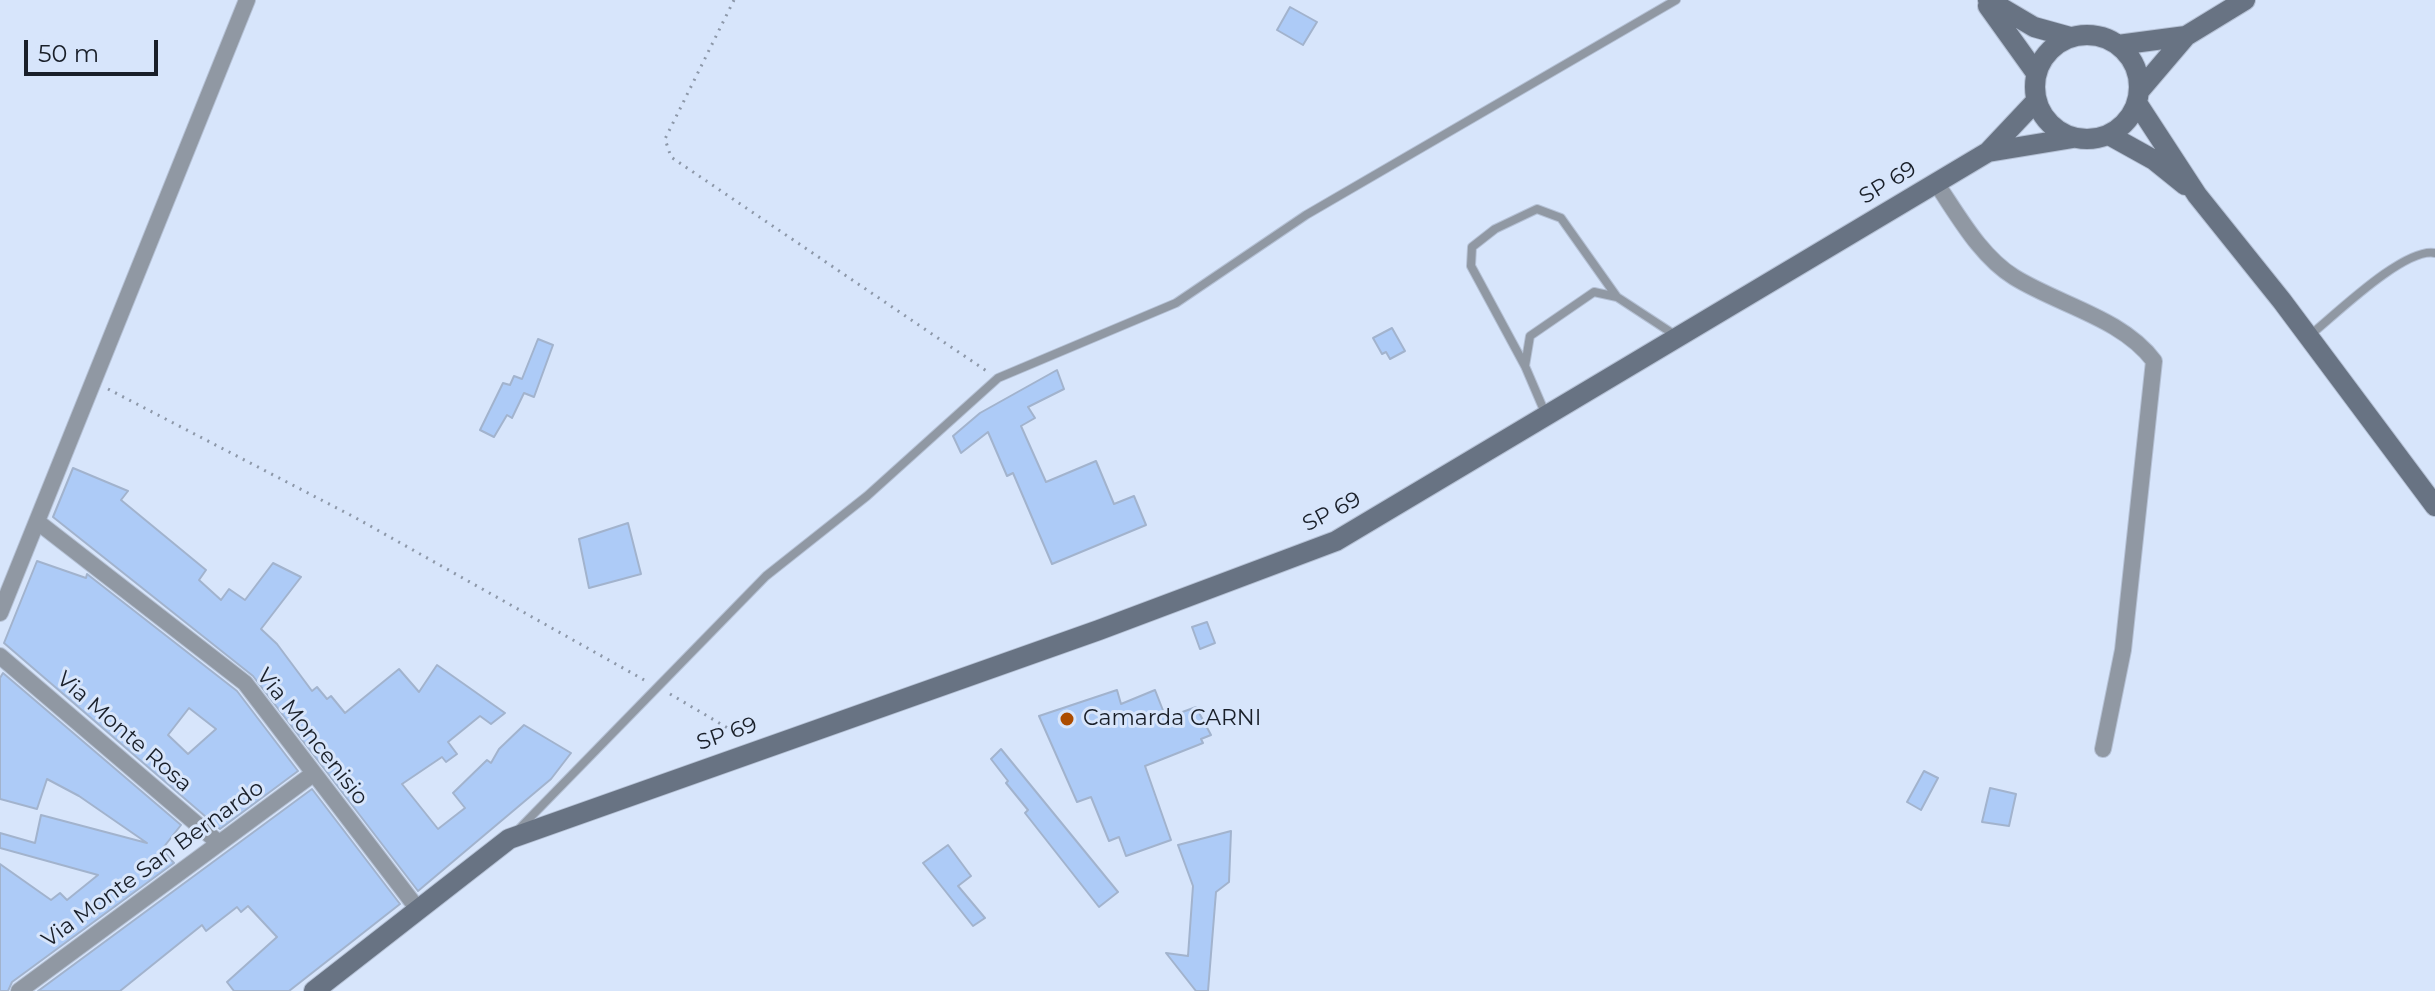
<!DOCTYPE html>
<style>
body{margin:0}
#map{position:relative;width:2435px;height:991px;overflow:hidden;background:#d7e5fb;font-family:Montserrat,sans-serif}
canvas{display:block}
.scale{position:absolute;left:24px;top:40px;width:134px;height:36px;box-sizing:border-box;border:4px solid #191f29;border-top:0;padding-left:10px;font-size:24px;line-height:28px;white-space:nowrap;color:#191f29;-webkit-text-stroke:6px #d7e5fb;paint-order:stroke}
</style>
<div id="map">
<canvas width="2435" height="991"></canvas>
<div class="scale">50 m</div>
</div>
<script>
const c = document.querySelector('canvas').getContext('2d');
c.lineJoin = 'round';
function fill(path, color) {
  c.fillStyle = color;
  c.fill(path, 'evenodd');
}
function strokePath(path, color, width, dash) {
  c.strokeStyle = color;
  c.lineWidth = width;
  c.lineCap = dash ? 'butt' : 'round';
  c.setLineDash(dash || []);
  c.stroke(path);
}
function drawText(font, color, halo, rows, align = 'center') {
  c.font = font + ' Montserrat,sans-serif';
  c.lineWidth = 6;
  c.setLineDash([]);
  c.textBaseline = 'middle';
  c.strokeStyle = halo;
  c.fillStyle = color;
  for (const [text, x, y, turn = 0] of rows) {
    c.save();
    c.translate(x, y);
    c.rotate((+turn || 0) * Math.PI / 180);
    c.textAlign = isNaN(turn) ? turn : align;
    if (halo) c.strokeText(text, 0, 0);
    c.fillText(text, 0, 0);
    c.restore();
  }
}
const building = new Path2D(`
 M1290,7L1317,22L1303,45L1277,30Z
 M1392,328L1405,351L1390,359L1386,352L1382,354L1373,338Z
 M538,339L553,345L534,397L524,393L512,418L507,415L494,437L480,430L503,383L510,385L514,376L522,379Z
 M1057,370L1064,389L1028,407L1035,418L1021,426L1046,482L1096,461L1114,504L1134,496L1146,525L1052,564L1013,473L1007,476L988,432L961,453L953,436L980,413Z
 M73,468L128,491L121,500L206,570L199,580L221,600L229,589L245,600L273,563L301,577L261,629L277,644L312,691L317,687L327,699L331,696L345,713L399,669L419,692L437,665L505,713L491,724L480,716L448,742L457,754L446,762L442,757L402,784L438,829L465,808L453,793L487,760L491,763L499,749L524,725L571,753L551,779L418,891L253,676L53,517Z
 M628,523L641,574L589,588L579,539Z
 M37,561L86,578L87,574L237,691L298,771L220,829L4,643ZM189,708L216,729L188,754L168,735Z
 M1207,622L1215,643L1200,649L1192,627Z
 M3,673L181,825L163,848L169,849L165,853L174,863L12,982L8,991H0V864L51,900L60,893L67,900L98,875L0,848V833L35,843L41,815L147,843L79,796L47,779L37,809L0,799V678Z
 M1117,690L1121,704L1155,690L1166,718L1196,707L1211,735L1201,739L1203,743L1145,766L1171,840L1126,856L1119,837L1109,841L1091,797L1077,802L1039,716Z
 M1001,749L1118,892L1099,907L1025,813L1028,810L1006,783L1008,781L991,759Z
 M1924,771L1938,778L1921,810L1907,802Z
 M1990,788L2016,794L2009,826L1982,822Z
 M312,789L400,904L289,991H234L227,982L277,937L248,906L241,912L237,907L206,931L202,925L120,991H38Z
 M1231,831L1229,882L1216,892L1208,991H1196L1166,953L1188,956L1193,886L1178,845Z
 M948,845L971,876L958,886L985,918L973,926L923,863Z`);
const path = new Path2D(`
 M734,0L665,139L671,157L988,372
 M108,389L356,518L646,681
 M670,694L743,737`);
const lane = new Path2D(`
 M2309,336C2334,316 2404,247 2435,253
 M1525,366L1471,266L1472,247L1495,229L1537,209L1561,218L1617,297
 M1546,415L1525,366L1530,336L1594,292L1617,297L1675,335
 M518,830L766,576L867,496L998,378L1176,303L1306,215L1676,0`);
const street = new Path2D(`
 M1936,183C1958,215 1980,256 2014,277C2059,305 2122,318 2154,361L2123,650L2103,749
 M39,523L245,683L417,908
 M0,613L247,0
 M0,656L219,843
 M19,991L313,774`);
const secondary = new Path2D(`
 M1988,0L2034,27L2070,37
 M1988,6L2036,73
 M2035 87a52 52 0 1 1 104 0a52 52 0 1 1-104 0Z
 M2118,45L2186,36
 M2140,90L2186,36L2245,0
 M2137,103L2197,195L2282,301L2435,506
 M2109,135L2154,160L2185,185
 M1988,152L2073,138
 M314,991L509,839L1099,630L1336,541L1988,152L2036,101`);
const markers = [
 [1067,719,8,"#ac4c00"]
];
const streetNames = [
 ["SP 69",1888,183,-31],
 ["SP 69",1332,512,-27],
 ["Via Monte Rosa",124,732,41],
 ["SP 69",727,734,-19],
 ["Via Moncenisio",312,737,52],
 ["Via Monte San Bernardo",153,864,-36]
];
const poiNames = [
 ["Camarda CARNI",1083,719]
];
fill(building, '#adcbf7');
strokePath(building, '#a2b3cd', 2);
strokePath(lane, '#b5c1d5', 10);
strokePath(street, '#b5c1d5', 18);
strokePath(secondary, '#b5c1d5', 22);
strokePath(path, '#8d98a9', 3, [2, 6]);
strokePath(lane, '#9098a3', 8);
strokePath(street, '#9098a3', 16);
strokePath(secondary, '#687383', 20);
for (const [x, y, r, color] of markers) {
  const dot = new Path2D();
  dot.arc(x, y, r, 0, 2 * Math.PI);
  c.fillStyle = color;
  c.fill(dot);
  strokePath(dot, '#d7e5fb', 3);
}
drawText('22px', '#191f29', '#d7e5fb', streetNames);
drawText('22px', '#191f29', '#d7e5fb', poiNames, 'left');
</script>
